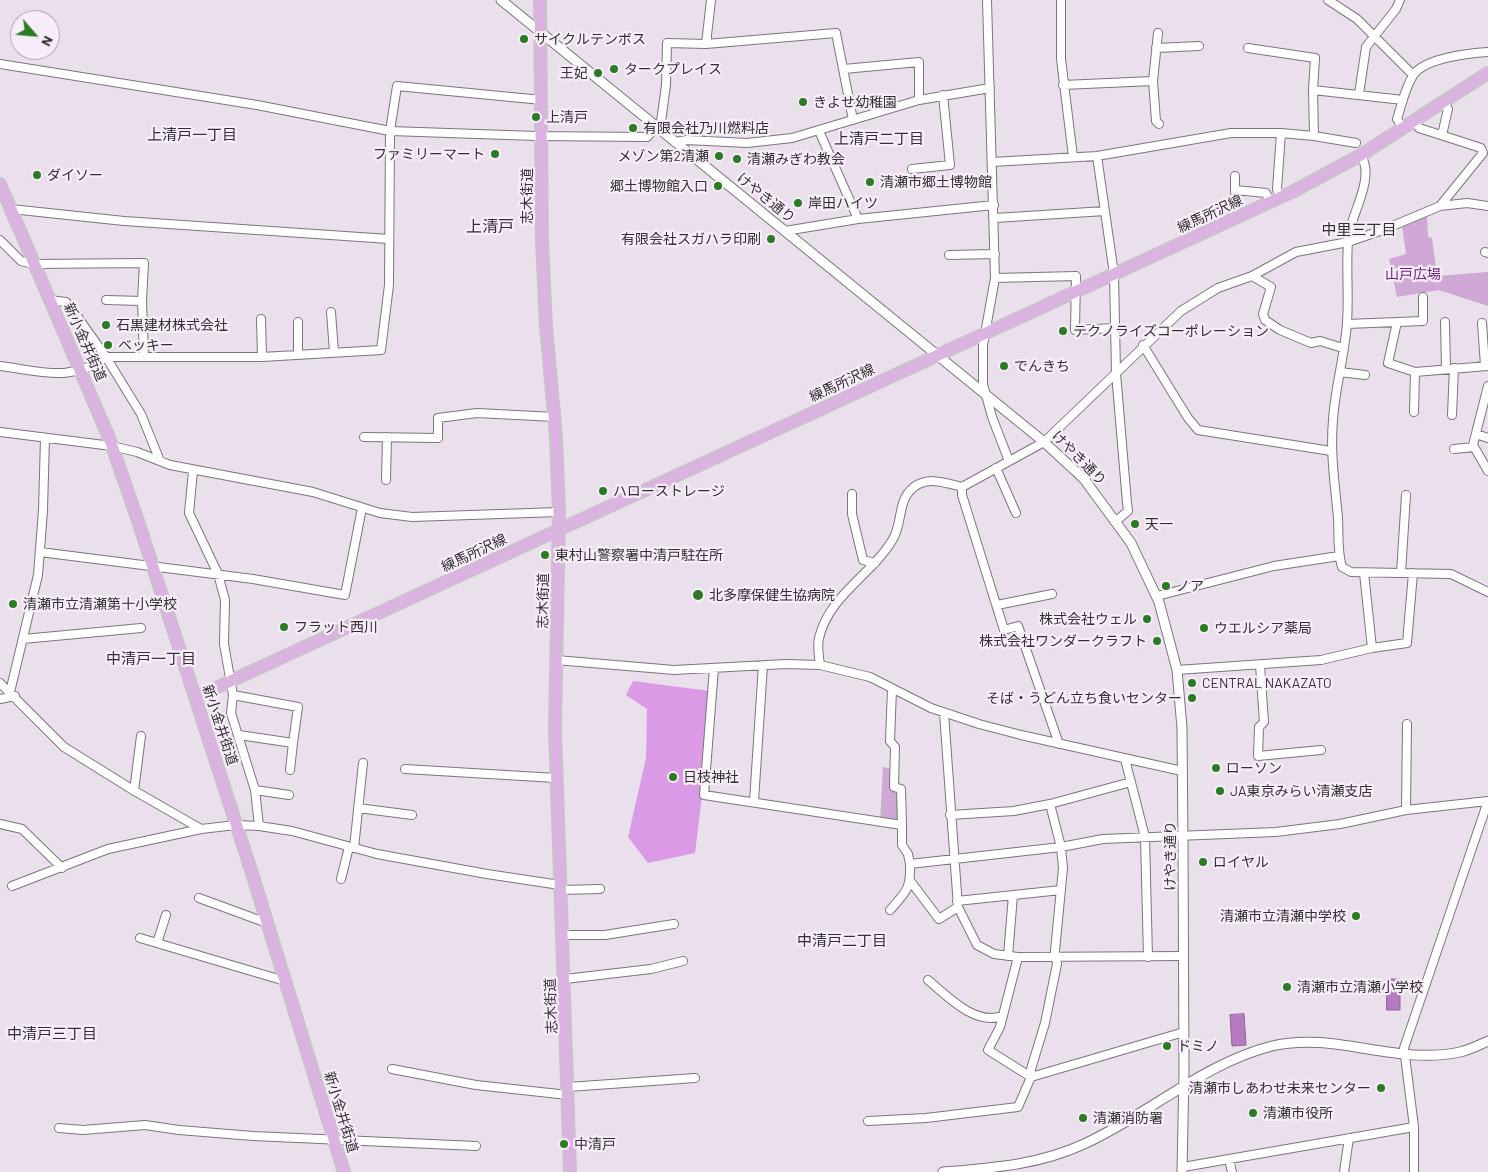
<!DOCTYPE html>
<meta charset="utf-8">
<style>
body{margin:0}
#map{position:relative;width:1488px;height:1172px;overflow:hidden;background:#e9e0eb;font-family:Barlow,sans-serif}
canvas{display:block}
.north{position:absolute;left:10px;top:10px;width:50px;height:50px;box-sizing:border-box;background:#f7edf8;border:1px solid #a9a1aa;border-radius:50%;rotate:117deg;font-size:14px;font-weight:700;line-height:20px;text-align:center;color:#332f34}
.north::after{content:'';display:block;margin:auto;width:18px;height:22px;background:#2b7a24;clip-path:polygon(50% 0,100% 100%,50% 72%,0 100%)}
</style>
<div id="map">
<canvas width="1488" height="1172"></canvas>
<div class="north">N</div>
</div>
<script>
const c = document.querySelector('canvas').getContext('2d');
c.lineJoin = 'round';
function fill(path, color) {
  c.fillStyle = color;
  c.fill(path, 'evenodd');
}
function strokePath(path, color, width, dash) {
  c.strokeStyle = color;
  c.lineWidth = width;
  c.lineCap = dash ? 'butt' : 'round';
  c.setLineDash(dash || []);
  c.stroke(path);
}
function drawText(font, color, halo, rows, align = 'center') {
  c.font = font + ' Barlow,"Noto Sans JP",sans-serif';
  c.lineWidth = 4.5;
  c.setLineDash([]);
  c.textBaseline = 'middle';
  c.strokeStyle = halo;
  c.fillStyle = color;
  for (const [text, x, y, turn = 0] of rows) {
    c.save();
    c.translate(x, y);
    c.rotate((+turn || 0) * Math.PI / 180);
    c.textAlign = isNaN(turn) ? turn : align;
    if (halo) c.strokeText(text, 0, 0);
    c.fillText(text, 0, 0);
    c.restore();
  }
}
const green = new Path2D(`
 M1427,215L1428,237L1432,238L1437,276L1488,272V306L1439,290L1397,297L1389,259L1406,254L1402,226Z
 M883,767L894,769V787L901,789L902,825L880,822Z`);
const forest = new Path2D(`
 M633,681L710,691L702,796L695,853L648,863L628,837L646,758L647,709L626,695Z`);
const water = new Path2D(`
 M1387,979H1400V1010H1387Z
 M1244,1014L1246,1045L1232,1046L1230,1015Z`);
const minor = new Path2D(`
 M987,0L995,278L983,345V384L992,417L1009,461
 M1061,0V59L1073,157
 M1328,0L1357,19L1413,75
 M1158,33L1153,81L1156,121L1159,124
 M706,44L711,0
 M1156,48L1199,46
 M1248,48L1315,58L1313,90
 M0,64L257,105L390,131L536,136L647,137L661,122L666,85L667,43L706,44L836,33L853,120
 M844,69L919,62V100
 M1063,85L1153,81
 M1359,94L1366,47L1396,9L1400,0
 M1414,121L1419,128L1475,146L1481,148L1483,153L1440,206
 M1403,129L1397,119C1402,104 1405,87 1414,74C1426,58 1470,53 1488,52
 M819,131L858,219
 M1442,135L1448,109L1443,102
 M1314,136L1356,143
 M675,142L687,140L747,143L792,138L919,100L990,88
 M1361,155C1376,181 1349,215 1348,242C1346,269 1349,295 1347,322C1345,355 1335,387 1333,420C1330,453 1335,485 1338,518C1339,535 1337,551 1342,567L1351,572L1451,574L1488,592
 M1097,156L1114,274L1116,373L1127,503L1128,511L1116,521
 M992,162L1097,156L1231,133H1281L1314,136L1313,90L1403,100
 M912,169L950,165L943,95
 M1235,176V190
 M1280,198L1277,189L1281,133
 M1236,202L1235,190L1266,193L1270,202
 M11,209L124,221L389,239
 M995,218L1105,211
 M785,231L858,219L994,205
 M0,240L21,261L33,264L144,263L142,301L144,356
 M1485,252L1488,253
 M949,255L995,254
 M1252,276L1271,287L1263,314L1265,320L1280,330L1311,343L1320,341L1343,348
 M995,278L1076,276L1075,330L1115,328
 M50,300L66,302L72,309L106,357L141,414L160,461
 M106,300L142,301
 M331,312L334,352
 M261,319L262,357
 M1397,322L1388,363L1415,372L1488,366
 M1445,322L1446,369
 M1482,323L1485,366
 M1347,324L1423,321V297
 M1143,345L1188,418L1198,430L1331,451
 M298,355V322
 M0,366C40,371 71,383 106,357H262L381,350L389,285L390,131L397,86L542,100
 M1340,372L1365,375
 M1488,386L1473,445L1488,471
 M1414,412L1415,372
 M1452,415L1454,368
 M0,432L112,446L137,452L170,465L313,492L380,513L412,517L559,512
 M1476,434L1488,438
 M364,437L438,438V418L477,413L555,417
 M1454,449L1474,447
 M996,468L1016,513
 M193,471L189,513L218,574L225,600L224,644L233,695L231,713L255,790L259,826
 M386,480L387,437
 M962,487V495L1004,630L1018,626L1059,744
 M852,494V514L863,560L875,563
 M40,552L253,579L345,595L362,508
 M1364,573L1372,648
 M1401,573L1406,495
 M1157,596L1274,566L1339,556
 M997,605L1052,594
 M23,639L141,628
 M556,660L674,670L786,664L820,665L870,677L931,708L979,724L1021,735L1182,771
 M820,665C819,657 817,646 819,638C829,595 872,575 893,539C903,522 897,500 914,487C929,476 946,483 962,487L1044,442L1181,311L1218,288L1252,276L1296,252L1348,242L1383,230L1440,206L1467,203L1488,206
 M1260,665L1264,722L1259,727L1258,756L1321,750
 M714,668L704,795L902,825V845L908,854L910,864L1061,847L1103,839L1276,832L1340,824L1406,810L1488,801
 M1177,670L1321,660L1372,648L1407,643L1413,573
 M0,683L64,747L133,790L201,829
 M892,689L890,741L895,747L894,787L901,789L902,825
 M10,692L38,575L43,510L45,438
 M233,695L298,707L293,743L239,735
 M0,699L15,696
 M944,713L958,907L977,945L994,954L1018,957L1184,956
 M1125,759L1145,837L1148,957
 M405,769L556,778
 M290,770L293,743
 M255,790L289,795
 M134,791L141,736
 M754,801L763,665
 M358,808L412,815
 M1406,810L1407,724
 M950,815L1014,811L1050,804L1131,782
 M0,824L22,829L62,868
 M354,848L363,763
 M341,879L349,847
 M911,882L939,919L958,907
 M12,886L108,849L201,829L236,825L259,826L292,831L377,854L487,874L560,885
 M561,890L600,889
 M199,898L267,923
 M957,901L1061,890
 M890,910C906,892 911,889 910,864
 M563,935H605L674,924
 M140,938L285,981
 M157,943L166,915
 M1008,956L1013,895
 M1018,957L1000,1027L988,1050L1031,1077L1184,1032
 M565,979L651,969L683,961
 M928,980C947,996 975,1026 1002,1016
 M392,1069L476,1085L568,1095
 M568,1087L695,1078
 M868,1121L926,1118L1018,1107L1031,1077V1069L1045,1023L1057,964L1055,951L1063,868L1061,847L1050,804
 M59,1128L83,1130L145,1125L179,1130L253,1136L476,1146
 M1229,1159L1232,1172
 M1183,1167L1414,1127
 M1344,1172L1349,1138
 M1414,1172V1127L1404,1048L1488,801`);
const tertiary = new Path2D(`
 M501,0L1044,442L1084,479L1131,543L1159,602L1177,670L1182,728L1183,845L1184,1071L1182,1172
 M943,1172C992,1168 1039,1165 1084,1144C1146,1116 1204,1063 1272,1046C1334,1031 1397,1066 1460,1052C1470,1050 1479,1045 1488,1041`);
const primary = new Path2D(`
 M540,0L542,241L546,326L556,437L559,512L555,729L570,1172
 M0,184L110,440L139,524L251,870L344,1172
 M196,697L1292,192L1361,155L1488,73`);
const markers = [
 [524,39,5,"#2b7a24"],
 [614,69,5,"#2b7a24"],
 [598,73,5,"#2b7a24"],
 [803,102,5,"#2b7a24"],
 [536,117,5,"#2b7a24"],
 [633,128,5,"#2b7a24"],
 [495,154,5,"#2b7a24"],
 [719,156,5,"#2b7a24"],
 [737,159,5,"#2b7a24"],
 [37,175,5,"#2b7a24"],
 [870,182,5,"#2b7a24"],
 [718,186,5,"#2b7a24"],
 [798,203,5,"#2b7a24"],
 [771,239,5,"#2b7a24"],
 [106,325,5,"#2b7a24"],
 [1063,331,5,"#2b7a24"],
 [108,345,5,"#2b7a24"],
 [1004,366,5,"#2b7a24"],
 [603,491,5,"#2b7a24"],
 [1135,524,5,"#2b7a24"],
 [545,555,5,"#2b7a24"],
 [1166,586,5,"#2b7a24"],
 [698,595,6,"#2b7a24"],
 [13,604,5,"#2b7a24"],
 [1147,619,5,"#2b7a24"],
 [284,627,5,"#2b7a24"],
 [1204,628,5,"#2b7a24"],
 [1157,641,5,"#2b7a24"],
 [1192,683,5,"#2b7a24"],
 [1192,698,5,"#2b7a24"],
 [1216,768,5,"#2b7a24"],
 [673,777,5,"#2b7a24"],
 [1220,791,5,"#2b7a24"],
 [1203,862,5,"#2b7a24"],
 [1356,916,5,"#2b7a24"],
 [1287,987,5,"#2b7a24"],
 [1167,1046,5,"#2b7a24"],
 [1381,1088,5,"#2b7a24"],
 [1253,1113,5,"#2b7a24"],
 [1083,1118,5,"#2b7a24"],
 [564,1144,5,"#2b7a24"]
];
const poiNames = [
 ["サイクルテンボス",534,39],
 ["タークプレイス",624,69],
 ["王妃",588,73,"right"],
 ["きよせ幼稚園",813,102],
 ["上清戸",546,117],
 ["有限会社乃川燃料店",643,128],
 ["ファミリーマート",485,154,"right"],
 ["メゾン第2清瀬",709,156,"right"],
 ["清瀬みぎわ教会",747,159],
 ["ダイソー",47,175],
 ["清瀬市郷土博物館",880,182],
 ["郷土博物館入口",708,186,"right"],
 ["岸田ハイツ",808,203],
 ["有限会社スガハラ印刷",761,239,"right"],
 ["石黒建材株式会社",116,325],
 ["テクノライズコーポレーション",1073,331],
 ["ベッキー",118,345],
 ["でんきち",1014,366],
 ["ハローストレージ",613,491],
 ["天一",1145,524],
 ["東村山警察署中清戸駐在所",555,555],
 ["ノア",1176,586],
 ["北多摩保健生協病院",709,595],
 ["清瀬市立清瀬第十小学校",23,604],
 ["株式会社ウェル",1137,619,"right"],
 ["フラット西川",294,627],
 ["ウエルシア薬局",1214,628],
 ["株式会社ワンダークラフト",1147,641,"right"],
 ["CENTRAL NAKAZATO",1202,683],
 ["そば・うどん立ち食いセンター",1182,698,"right"],
 ["ローソン",1226,768],
 ["日枝神社",683,777],
 ["JA東京みらい清瀬支店",1230,791],
 ["ロイヤル",1213,862],
 ["清瀬市立清瀬中学校",1346,916,"right"],
 ["清瀬市立清瀬小学校",1297,987],
 ["ドミノ",1177,1046],
 ["清瀬市しあわせ未来センター",1371,1088,"right"],
 ["清瀬市役所",1263,1113],
 ["清瀬消防署",1093,1118],
 ["中清戸",574,1144]
];
const streetNames = [
 ["志木街道",527,196,-90],
 ["けやき通り",766,198,39],
 ["練馬所沢線",1210,214,-25],
 ["新小金井街道",85,342,66],
 ["練馬所沢線",842,383,-25],
 ["けやき通り",1079,458,45],
 ["練馬所沢線",474,553,-25],
 ["志木街道",543,601,-89],
 ["新小金井街道",220,725,72],
 ["けやき通り",1170,856,-90],
 ["志木街道",551,1006,-92],
 ["新小金井街道",341,1112,73]
];
const parkNames = [
 ["山戸広場",1413,274]
];
const neighbourhoodNames = [
 ["上清戸一丁目",192,135],
 ["上清戸二丁目",879,139],
 ["中里三丁目",1359,230],
 ["中清戸一丁目",151,659],
 ["中清戸二丁目",842,941],
 ["中清戸三丁目",52,1034]
];
const quarterNames = [
 ["上清戸",490,227]
];
fill(green, '#cfa8d5');
fill(forest, '#db9ae5');
fill(water, '#b779c1');
strokePath(water, '#8f6397', 1);
strokePath(minor, '#7d747e', 10);
strokePath(tertiary, '#7d747e', 11);
strokePath(primary, '#c6c5c6', 14);
strokePath(minor, '#fff', 8);
strokePath(tertiary, '#fff', 9);
strokePath(primary, '#dbb3e1', 11);
for (const [x, y, r, color] of markers) {
  const dot = new Path2D();
  dot.arc(x, y, r, 0, 2 * Math.PI);
  c.fillStyle = color;
  c.fill(dot);
  strokePath(dot, '#f7edf8', 2);
}
drawText('14px', '#332f34', '#f7edf8', poiNames, 'left');
drawText('14px', '#332f34', '#f7edf8', streetNames);
drawText('14px', '#6e217a', '#f7edf8', parkNames);
drawText('15px', '#332f34', '#f7edf8', neighbourhoodNames);
drawText('16px', '#332f34', '#f7edf8', quarterNames);
</script>
